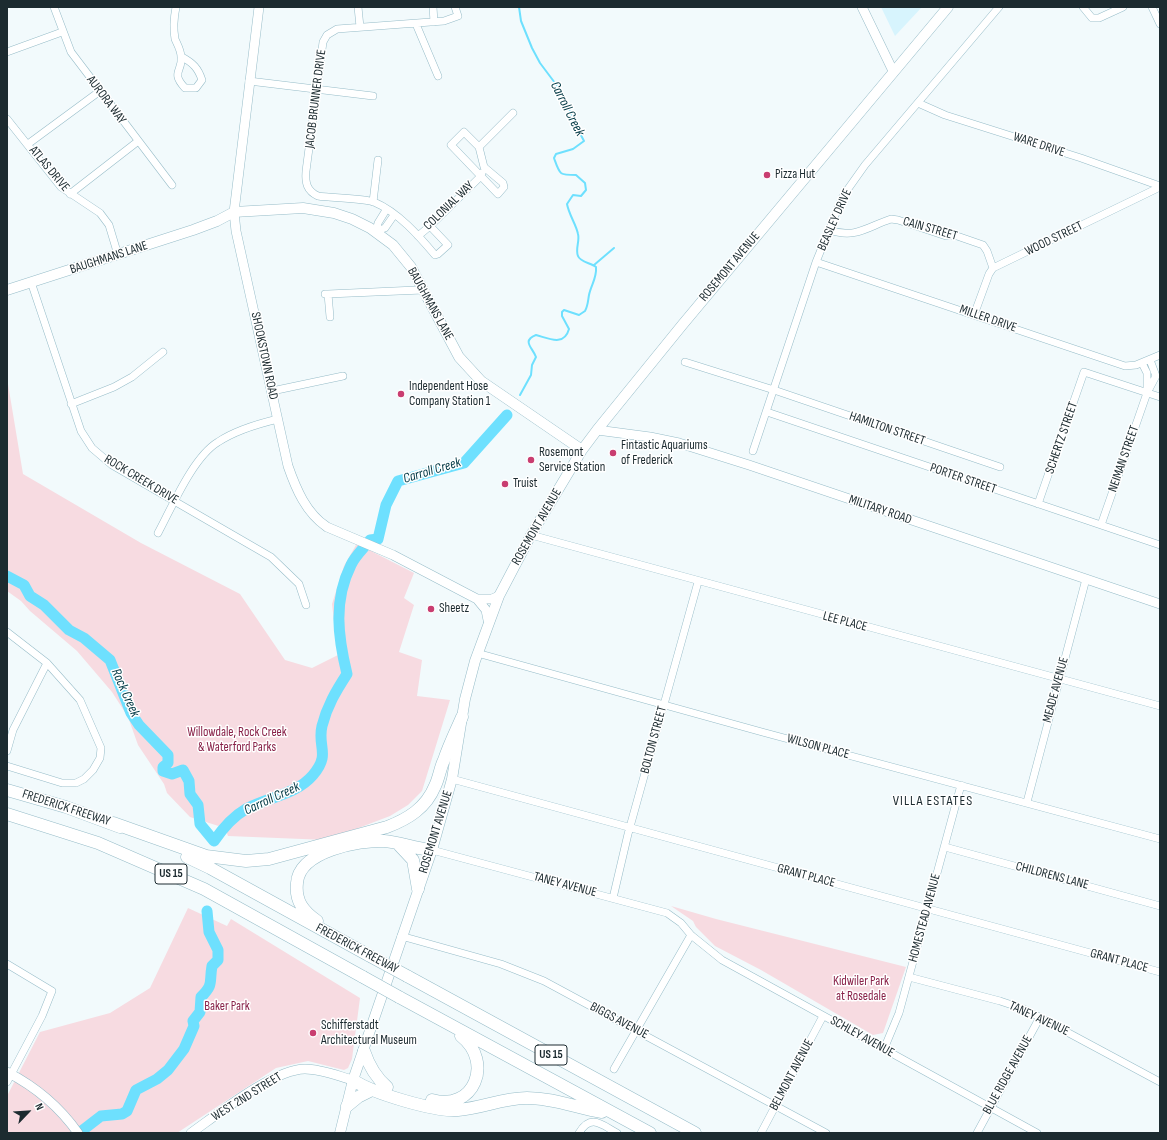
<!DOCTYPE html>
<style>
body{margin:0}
#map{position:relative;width:1167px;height:1140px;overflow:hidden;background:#f2fafc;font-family:"Sofia Sans Condensed",sans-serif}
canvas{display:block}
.frame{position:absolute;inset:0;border:8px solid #1c2b30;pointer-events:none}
.north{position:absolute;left:8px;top:1092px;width:40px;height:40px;-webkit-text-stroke:3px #fff;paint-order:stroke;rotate:65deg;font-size:11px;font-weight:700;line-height:16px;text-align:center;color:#1c2b30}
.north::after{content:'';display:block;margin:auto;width:14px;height:18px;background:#1c2b30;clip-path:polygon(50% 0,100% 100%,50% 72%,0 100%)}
</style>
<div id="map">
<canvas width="1167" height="1140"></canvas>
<div class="frame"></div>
<div class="north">N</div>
</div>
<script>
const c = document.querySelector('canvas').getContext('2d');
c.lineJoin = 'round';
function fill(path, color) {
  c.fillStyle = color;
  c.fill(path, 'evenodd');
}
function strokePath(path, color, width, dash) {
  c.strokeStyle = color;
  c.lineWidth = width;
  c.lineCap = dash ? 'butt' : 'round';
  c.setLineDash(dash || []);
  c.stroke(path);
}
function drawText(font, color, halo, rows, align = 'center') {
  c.font = font + ' "Sofia Sans Condensed",sans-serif';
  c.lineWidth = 3;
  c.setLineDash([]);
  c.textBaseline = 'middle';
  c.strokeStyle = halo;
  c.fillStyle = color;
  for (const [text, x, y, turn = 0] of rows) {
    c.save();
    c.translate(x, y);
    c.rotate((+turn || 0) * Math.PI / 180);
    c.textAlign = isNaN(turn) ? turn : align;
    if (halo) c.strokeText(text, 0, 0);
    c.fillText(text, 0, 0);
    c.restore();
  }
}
const built = new Path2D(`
 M881,7H922L895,36Z`);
const green = new Path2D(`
 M7,378L23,474L141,543L240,594L285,660L312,668L338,655L332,604L344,566L356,545L362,542L416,567L371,551L414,573L404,598L414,605L399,652L422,660L417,696L450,700L422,791L408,805L390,816L327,840L228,836L225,828L190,817L167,793L164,784L138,745L128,717L112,692L77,651L30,611L21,601L7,591Z
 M671,906L716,919L906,967L883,1033L873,1035L761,970L715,946L696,927L693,921Z
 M188,908L227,926L231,919L360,998L352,1059L348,1068L344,1070L308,1061L276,1068L177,1133H7V1096L40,1032L110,1013L150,988Z`);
const stream = new Path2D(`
 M519,7L521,21L532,48L540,63L564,95L574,122L584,141L573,149L556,154L554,158C560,175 559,175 576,175L585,183L586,190L581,196L573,195L567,204C569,215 576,224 578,234C580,241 575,249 578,256C580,262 591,263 596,267C597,278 591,285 589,295C588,300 588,306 585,311L579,315L564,310L562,312V316L569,329C564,347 548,338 536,335C521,341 533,348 536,357L532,365L531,375L520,395
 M594,265L614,248`);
const river = new Path2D(`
 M7,576L24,585L30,596L44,605L69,630L84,638L110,660L131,713L139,725L168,755V763L163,767V771L172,774L183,770L189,781L190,794L198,805L200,824L214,841C223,828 232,817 246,809C268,797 296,795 313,775C331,754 317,747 322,726C327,706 336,691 347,674C338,637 333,601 351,565C355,556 364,548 370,540L378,539L386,505L398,481L464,463L507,415
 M79,1133L101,1116L122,1114L127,1111L136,1090L157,1079L168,1070L184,1049L194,1026L193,1021L200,1012L201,997C214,984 209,983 212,966L218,960V950L209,932L207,911`);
const minor = new Path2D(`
 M54,7L71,52L172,185
 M176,7C174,17 173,28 175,39C177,44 181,50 181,57C183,71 170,72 185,88H196L202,80C198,68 193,63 182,57
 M358,7L360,27
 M433,7L434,22
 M1083,7L1092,18H1099L1123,7
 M1152,7L1160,24
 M416,24L438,76
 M7,52L62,32
 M249,81L373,96
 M918,103L945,115L1081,158L1160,186
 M7,119L61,187L100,213L109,225L118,255
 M464,132L479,147L484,167L503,183L504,187L498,194L451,145Z
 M28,144L100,91
 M479,147L513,113
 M70,194L137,142
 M373,202L378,160
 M430,226L448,245L438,254L435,255C419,236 398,212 374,202C363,198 331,198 318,196C307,191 305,183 306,171L323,42L327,35L337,29L444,21L458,16L455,7
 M829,230C856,239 867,227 891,219L898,220L946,236H957L983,245L987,251L993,268
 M376,231L385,228L394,215
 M376,231L378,223L386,210
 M418,236L430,226L480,177L482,173
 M816,262L1125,366L1136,365L1160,355
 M31,282L81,431L92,448L112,465L271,557L299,584L306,605
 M328,294L416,290H423L328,294H325H328
 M328,294L330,317
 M974,315L989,274L993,268L1160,187
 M685,362L774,390L1000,467
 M1142,363L1147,373V392
 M272,391L343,376
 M71,404L114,387L132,377L163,352
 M767,412L1160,545
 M753,451L816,262L843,196L865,165L999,7
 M1038,504L1084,372L1160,397
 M1101,525L1147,393L1156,376L1150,360
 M158,533C172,507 193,457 218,442C236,430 257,424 278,419
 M531,535L1160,706
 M7,632L47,663L80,700L101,748L100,758L93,770L84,779L76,783H62L7,766
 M477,653L762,732L1160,839
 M7,751L13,730L47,663
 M452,779L1160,972
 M1027,802L1086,579
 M945,847L1160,906
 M432,850L667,913L681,923L691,935L722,960L1037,1133
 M613,898L628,834L698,582
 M401,936L501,964L544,981L826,1133
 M7,964L52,991L42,1016L7,1082
 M909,977L1000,1001L1024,1009L1160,1082
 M884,1049L899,1013L961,785
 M614,1069L691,935
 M579,1133C591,1113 602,1125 617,1133
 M761,1133L823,1016
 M977,1133L1040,1017`);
const tertiary = new Path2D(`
 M259,7L234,212L236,231L288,466C296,489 306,513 327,527L393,555L477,599H492L499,596
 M862,7L893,71
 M597,430L650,437L679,443L749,465L1160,604
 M477,599L486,610L488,620
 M7,1072C36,1087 59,1106 78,1133
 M191,1133C218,1114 274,1069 305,1069C321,1069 338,1076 353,1080`);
const secondary = new Path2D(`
 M7,290L193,230L217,221L234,212L303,208L334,213L352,219L370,228L393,245L411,267L459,357L481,381L582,450
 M340,1133L353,1080L432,850L452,779L465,699L475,661L499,596L531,535L582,450L597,430L683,324L948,7`);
const motorway = new Path2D(`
 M7,790L66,807L120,827
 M7,814L98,843L204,889L363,977
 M113,823L206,856L246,861L269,859L387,827C408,819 426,808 435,786C439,778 440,768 444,760C449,745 456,731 462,717
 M399,845L413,860L418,889
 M187,857L210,868L370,956
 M317,921C303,911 295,901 297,883C299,851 359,840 384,841C400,842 415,849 432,850
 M407,976L695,1133
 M399,997L650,1133
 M364,1051C369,1066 375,1077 387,1087
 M353,1080C372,1093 435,1112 458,1110C482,1108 503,1098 527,1098C554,1098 577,1108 602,1112
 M432,1100C474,1112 494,1062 461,1036
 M347,1106L358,1097L372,1090`);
const motorwayBridge = new Path2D(`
 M370,956L407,976
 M363,977L399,997`);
const markers = [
 [767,175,4,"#c93d70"],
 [401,394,4,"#c93d70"],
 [613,453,4,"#c93d70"],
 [531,460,4,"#c93d70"],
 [505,484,4,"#c93d70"],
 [431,609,4,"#c93d70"],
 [313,1033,4,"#c93d70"]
];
const shields = [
 [171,874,32],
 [551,1055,32]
];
const shieldNames = [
 ["US 15",171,874],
 ["US 15",551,1055]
];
const streetNames = [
 ["JACOB BRUNNER DRIVE",316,99,-83],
 ["AURORA WAY",106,100,53],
 ["WARE DRIVE",1039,145,18],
 ["ATLAS DRIVE",49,169,50],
 ["COLONIAL WAY",449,206,-44],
 ["BEASLEY DRIVE",835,220,-66],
 ["CAIN STREET",930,229,16],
 ["WOOD STREET",1054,239,-26],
 ["BAUGHMANS LANE",109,258,-18],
 ["ROSEMONT AVENUE",730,267,-50],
 ["BAUGHMANS LANE",430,304,61],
 ["MILLER DRIVE",988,319,19],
 ["SHOOKSTOWN ROAD",264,356,78],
 ["HAMILTON STREET",887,429,19],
 ["SCHERTZ STREET",1062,438,-71],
 ["NEIMAN STREET",1124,459,-71],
 ["PORTER STREET",963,479,19],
 ["ROCK CREEK DRIVE",141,480,31],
 ["MILITARY ROAD",880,510,19],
 ["ROSEMONT AVENUE",537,527,-60],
 ["LEE PLACE",845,622,15],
 ["MEADE AVENUE",1056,690,-75],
 ["BOLTON STREET",654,740,-75],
 ["WILSON PLACE",818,747,15],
 ["FREDERICK FREEWAY",66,808,18],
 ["ROSEMONT AVENUE",436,832,-73],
 ["GRANT PLACE",806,876,15],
 ["CHILDRENS LANE",1052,876,15],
 ["TANEY AVENUE",565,885,15],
 ["HOMESTEAD AVENUE",925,918,-75],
 ["FREDERICK FREEWAY",357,949,28],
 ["GRANT PLACE",1119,961,15],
 ["TANEY AVENUE",1039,1019,25],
 ["BIGGS AVENUE",619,1021,28],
 ["SCHLEY AVENUE",862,1037,29],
 ["BELMONT AVENUE",792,1075,-62],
 ["BLUE RIDGE AVENUE",1008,1075,-61],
 ["WEST 2ND STREET",247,1097,-32]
];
const poiNames = [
 ["Pizza Hut",775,175],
 ["Independent Hose",409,387],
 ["Company Station 1",409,402],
 ["Fintastic Aquariums",621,446],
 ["of Frederick",621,461],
 ["Rosemont",539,453],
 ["Service Station",539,468],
 ["Truist",513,484],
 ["Sheetz",439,609],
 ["Schifferstadt",321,1026],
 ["Architectural Museum",321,1041]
];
const parkNames = [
 ["Willowdale, Rock Creek",237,733],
 ["& Waterford Parks",237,748],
 ["Kidwiler Park",861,982],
 ["at Rosedale",861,997],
 ["Baker Park",227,1007]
];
const waterNames = [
 ["Carroll Creek",567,109,63],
 ["Carroll Creek",432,471,-17],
 ["Rock Creek",125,693,66],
 ["Carroll Creek",272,799,-25]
];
const neighbourhoodNames = [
 ["VILLA ESTATES",933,801]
];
fill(built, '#d7f4fd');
fill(green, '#f7dbe1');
strokePath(stream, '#6ee0fe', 2);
strokePath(river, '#6ee0fe', 11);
strokePath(minor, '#96bcc8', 8);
strokePath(tertiary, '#96bcc8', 10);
strokePath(secondary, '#96bcc8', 11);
strokePath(motorway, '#96bcc8', 13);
strokePath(minor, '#fff', 7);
strokePath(tertiary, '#fff', 9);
strokePath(secondary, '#fff', 10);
strokePath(motorway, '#fff', 12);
strokePath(motorwayBridge, '#96bcc8', 13, []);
strokePath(motorwayBridge, '#fff', 12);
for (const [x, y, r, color] of markers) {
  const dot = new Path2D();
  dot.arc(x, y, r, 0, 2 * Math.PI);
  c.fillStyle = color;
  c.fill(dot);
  strokePath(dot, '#fff', 1.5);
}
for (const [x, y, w] of shields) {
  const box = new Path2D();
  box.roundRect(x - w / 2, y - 10, w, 20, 3);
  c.fillStyle = '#fff';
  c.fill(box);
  strokePath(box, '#1c2b30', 1);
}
drawText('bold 12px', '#1c2b30', null, shieldNames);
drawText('13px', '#1c2b30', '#fff', streetNames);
drawText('13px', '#1c2b30', '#fff', poiNames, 'left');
drawText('13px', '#882148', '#fff', parkNames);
drawText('italic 14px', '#003844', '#fff', waterNames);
c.letterSpacing = '1px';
drawText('14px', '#1c2b30', '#fff', neighbourhoodNames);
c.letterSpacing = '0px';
</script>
